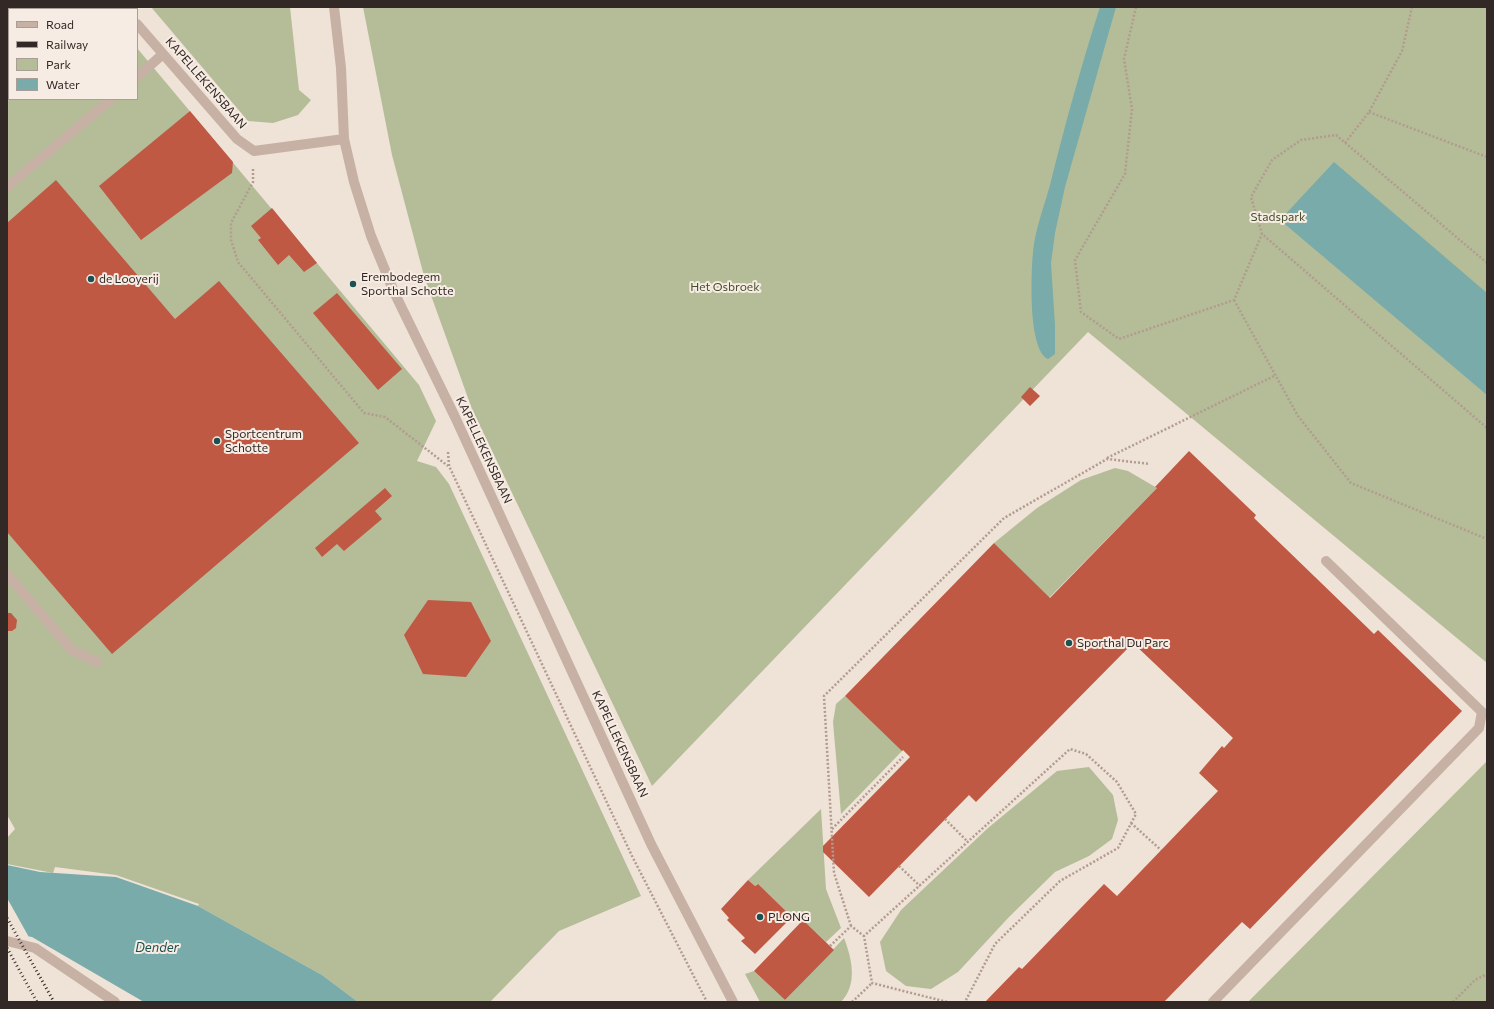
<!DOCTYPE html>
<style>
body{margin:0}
#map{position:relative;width:1494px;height:1009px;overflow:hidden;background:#efe2d7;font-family:Commissioner,sans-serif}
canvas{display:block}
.frame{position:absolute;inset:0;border:8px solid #322825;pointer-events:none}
.legend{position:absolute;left:8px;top:8px;width:130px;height:92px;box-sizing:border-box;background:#f7ece3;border:1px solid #a89e97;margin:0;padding:5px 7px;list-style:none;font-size:12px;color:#322825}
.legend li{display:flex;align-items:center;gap:8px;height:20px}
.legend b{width:20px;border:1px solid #a89e97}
</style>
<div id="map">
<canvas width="1494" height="1009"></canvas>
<div class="frame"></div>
<ul class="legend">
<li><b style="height:5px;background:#c6b1a4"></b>Road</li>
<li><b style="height:5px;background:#322825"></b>Railway</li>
<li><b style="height:11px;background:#b4bd98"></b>Park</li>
<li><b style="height:11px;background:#78aba9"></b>Water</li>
</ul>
</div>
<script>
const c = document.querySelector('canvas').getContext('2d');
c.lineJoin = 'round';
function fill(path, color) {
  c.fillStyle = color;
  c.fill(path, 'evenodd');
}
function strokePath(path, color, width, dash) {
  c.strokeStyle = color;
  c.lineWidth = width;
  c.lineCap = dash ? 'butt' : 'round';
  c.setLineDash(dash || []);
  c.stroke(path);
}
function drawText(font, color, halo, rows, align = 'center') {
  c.font = font + ' Commissioner,sans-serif';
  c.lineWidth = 4;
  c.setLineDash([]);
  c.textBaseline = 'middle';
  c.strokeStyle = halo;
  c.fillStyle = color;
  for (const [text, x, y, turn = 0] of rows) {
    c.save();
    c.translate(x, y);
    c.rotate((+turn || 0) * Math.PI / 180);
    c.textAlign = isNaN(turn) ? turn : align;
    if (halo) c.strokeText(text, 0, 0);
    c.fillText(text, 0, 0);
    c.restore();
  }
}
const green = new Path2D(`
 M7,7H100L102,9H9V99H137V48L419,385L436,421L417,461L436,467L449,484L641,896L559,931L490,1002H358L322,975L198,906L199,904L116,875L55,867L53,873L7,864V838L15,829L7,815Z
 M151,7H290L299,90L311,100L298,115L273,123L248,121Z
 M363,7H1487V663L1088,332L652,786L472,409L424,276L392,155Z
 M1115,468L1128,471L1157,488L1049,598L994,543L1037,508L1081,480Z
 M845,696L903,750L841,814L833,722L836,704Z
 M1487,761V1002H1248Z
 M1089,767L1113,795L1118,820L1112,839L1089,856L1055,872L1009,917L958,972L931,989L906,986L886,971L880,942L901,910L988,828L1057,771Z
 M821,809L826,889L841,928L826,942L803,920L792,917L757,884L755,886L748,880Z
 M844,938C852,959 858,984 841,1002H760L745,974L754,971L785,1000Z`);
const water = new Path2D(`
 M1100,7H1116L1065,187L1055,233L1051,263L1055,326V354L1048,359C1028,350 1031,274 1033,252C1035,230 1044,207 1050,185C1065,125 1081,66 1100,7Z
 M1334,162L1487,293V395L1280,220Z
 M7,865L40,872L116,877L198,906L322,975L358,1002H144L32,937L7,933Z`);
const pier = new Path2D(`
 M7,898L30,939L7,935Z`);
const building = new Path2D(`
 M190,111L233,162L232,173L141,240L99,186Z
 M56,180L175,319L219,281L359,443L112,654L7,532V223Z
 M272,208L317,263L304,272L289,255L278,265L258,240L261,238L251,226Z
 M337,293L402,369L378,390L313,313Z
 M1030,387L1040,396L1030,406L1021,397Z
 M1189,451L1256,515L1254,518L1374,634L1378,630L1462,711L1250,929L1242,922L1164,1002H985L1019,967L1022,969L1104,884L1117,896L1218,791L1199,773L1222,746L1224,748L1233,738L1133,643L976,802L969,795L869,897L823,852V846L910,757L903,750L902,751L845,696L994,543L1050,598L1157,488L1155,487Z
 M385,488L392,496L375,511L382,519L344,551L337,544L322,557L315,548Z
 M428,600L471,602L491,641L466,677L423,674L404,635Z
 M7,613H11L17,620L16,628L12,631H7Z
 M748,880L755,886L758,884L792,917L755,954L741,941L745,938L727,920L729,918L721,909Z
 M803,920L834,950L785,1000L754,971Z`);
const path = new Path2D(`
 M1136,7L1124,59L1132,109L1125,174L1075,260L1081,312L1119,339L1234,300L1262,234
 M1369,112L1487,157
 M1345,143L1369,112L1402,51L1412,7
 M253,169V182L231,223V240L238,262L364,413L385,417L448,466
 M1487,263L1336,135L1301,140L1272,160L1251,197L1262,234L1487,428
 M1234,300L1298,416L1351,483L1487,539
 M448,452L449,466L632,856L707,1002
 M1107,458L1276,375
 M945,819L968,842
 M1131,823L1161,850
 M832,829L903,757
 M899,866L920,886
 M851,926L834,873L824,696L1004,518L1107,459L1150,464
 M830,946L851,926L864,936
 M852,1002L872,983
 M947,1002L872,983L864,936L1070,749L1086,754L1117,782L1136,814L1118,848L1060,881L995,944L965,1002
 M1453,1002L1475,980L1487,974`);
const minor = new Path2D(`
 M36,7L37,9
 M122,7L124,9
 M334,7L341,68L344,139L354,182L371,236L394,292L455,417L651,844L733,1002
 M137,24L237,139L254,151L344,139
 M137,77L163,54
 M7,187L111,99
 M7,574L72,650L97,662
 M7,941L35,948L115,1002
 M1213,1002L1479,728L1482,712L1326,561`);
const rail = new Path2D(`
 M7,918L54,1002
 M7,948L37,1002`);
const markers = [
 [91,279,4,"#1d5151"],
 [353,284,4,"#1d5151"],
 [217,441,4,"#1d5151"],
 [1069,643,4,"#1d5151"],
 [760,917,4,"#1d5151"]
];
const streetNames = [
 ["KAPELLEKENSBAAN",206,83,49],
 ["KAPELLEKENSBAAN",484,450,65],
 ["KAPELLEKENSBAAN",620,744,65]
];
const parkNames = [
 ["Stadspark",1278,217],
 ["Het Osbroek",725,287]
];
const poiNames = [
 ["Erembodegem",361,277],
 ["Sporthal Schotte",361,291],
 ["de Looyerij",99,279],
 ["Sportcentrum",225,434],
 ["Schotte",225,448],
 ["Sporthal Du Parc",1077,643],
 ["PLONG",768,917]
];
const waterNames = [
 ["Dender",157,948]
];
fill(green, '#b4bd98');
fill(water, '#78aba9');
fill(pier, '#efe2d7');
fill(building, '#c05944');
strokePath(path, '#b29b8f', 2.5, [2, 2]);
strokePath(minor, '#c6b1a4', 10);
strokePath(rail, '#322825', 3, [1, 3]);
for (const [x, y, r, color] of markers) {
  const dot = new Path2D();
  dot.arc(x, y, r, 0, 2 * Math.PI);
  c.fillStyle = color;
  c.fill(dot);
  strokePath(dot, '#f7ece3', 1.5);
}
drawText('12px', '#322825', '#f7ece3', streetNames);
drawText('12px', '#444f2a', '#f7ece3', parkNames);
drawText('12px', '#322825', '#f7ece3', poiNames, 'left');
drawText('italic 13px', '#1d5151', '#f7ece3', waterNames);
</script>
